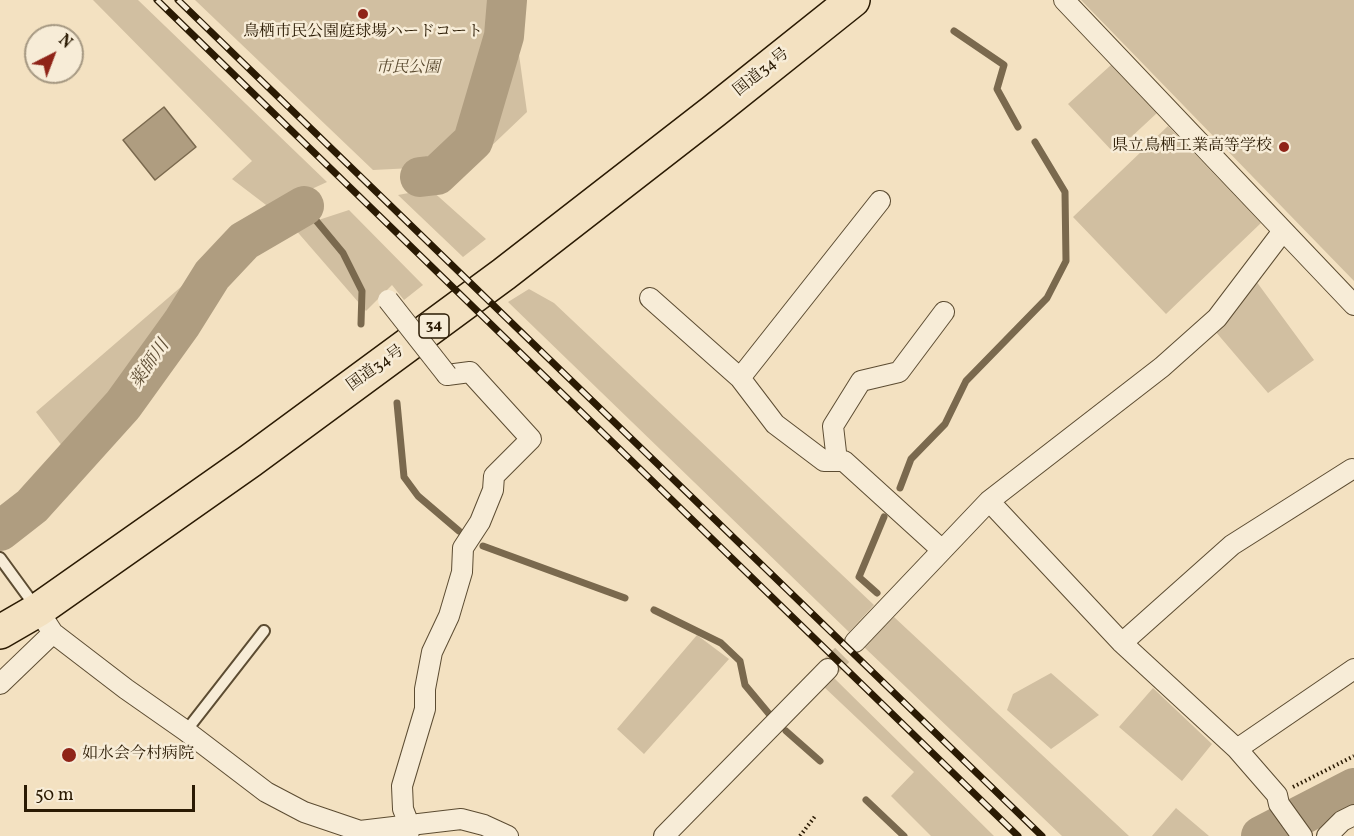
<!DOCTYPE html>
<meta charset="utf-8">
<style>
body{margin:0}
#map{position:relative;width:1354px;height:836px;overflow:hidden;background:#f3e1c1;font-family:Vollkorn,serif}
canvas{display:block}
.north{position:absolute;left:24px;top:24px;width:60px;height:60px;box-sizing:border-box;background:#f7ecd7;border:2px solid #a59882;border-radius:50%;rotate:42deg;font-size:16px;font-weight:700;line-height:24px;text-align:center;color:#2a1a03}
.north::after{content:'';display:block;margin:auto;width:21px;height:27px;background:#8f2418;clip-path:polygon(50% 0,100% 100%,50% 72%,0 100%)}
.scale{position:absolute;left:24px;top:785px;width:171px;height:27px;box-sizing:border-box;border:3px solid #2a1a03;border-top:0;padding-left:8px;font-size:18px;line-height:21px;white-space:nowrap;color:#2a1a03;-webkit-text-stroke:4px #f7ecd7;paint-order:stroke}
</style>
<div id="map">
<canvas width="1354" height="836"></canvas>
<div class="north">N</div>
<div class="scale">50 m</div>
</div>
<script>
const c = document.querySelector('canvas').getContext('2d');
c.lineJoin = 'round';
function fill(path, color) {
  c.fillStyle = color;
  c.fill(path, 'evenodd');
}
function strokePath(path, color, width, dash) {
  c.strokeStyle = color;
  c.lineWidth = width;
  c.lineCap = dash ? 'butt' : 'round';
  c.setLineDash(dash || []);
  c.stroke(path);
}
function drawText(font, color, halo, rows, align = 'center') {
  c.font = font + ' Vollkorn,"Noto Serif JP",serif';
  c.lineWidth = 5;
  c.setLineDash([]);
  c.textBaseline = 'middle';
  c.strokeStyle = halo;
  c.fillStyle = color;
  for (const [text, x, y, turn = 0] of rows) {
    c.save();
    c.translate(x, y);
    c.rotate((+turn || 0) * Math.PI / 180);
    c.textAlign = isNaN(turn) ? turn : align;
    if (halo) c.strokeText(text, 0, 0);
    c.fillText(text, 0, 0);
    c.restore();
  }
}
const green = new Path2D(`
 M93,0H138L327,182L270,208L232,179L252,161Z
 M195,0H498L497,12L465,134L445,155L413,168L373,170Z
 M1081,0H1354V281Z
 M516,33L527,112L484,153Z
 M1111,65L1157,113L1114,153L1068,104Z
 M1168,126L1261,223L1166,314L1073,217Z
 M430,189L486,239L463,257L398,195Z
 M349,210L423,285L404,300L392,285L366,311L294,228Z
 M197,273L123,386L66,451L36,412Z
 M1256,281L1314,360L1268,393L1215,331Z
 M529,289L554,303L874,605L849,632L508,302Z
 M894,617L1129,836H1062L864,647Z
 M697,635L729,659L644,754L617,729Z
 M1051,673L1099,715L1051,749L1007,710L1013,694Z
 M832,676L994,836H931L891,796L914,772L823,686Z
 M1153,688L1212,744L1182,781L1119,727Z
 M1176,808L1209,836H1152Z`);
const water = new Path2D(`
 M164,107L196,147L155,180L123,140Z`);
const stream = new Path2D(`
 M954,31L1004,65L997,89L1018,127
 M304,206L343,253L362,291L361,324
 M397,403L404,477L418,496L459,531
 M900,488L911,459L945,424L966,381L1047,298L1066,261L1065,192L1035,142
 M483,546L625,598
 M877,593L859,577L884,517
 M654,610L721,643L740,661L745,685L770,715
 M786,731L820,761
 M866,800L904,836`);
const river = new Path2D(`
 M420,177L437,175L473,141L504,36L507,0
 M0,531L32,506L123,405L182,323L212,275L244,241L304,206
 M1261,836L1354,788`);
const minorTunnel = new Path2D(`
 M828,669L855,642`);
const path = new Path2D(`
 M1293,787L1354,756
 M800,836L816,815`);
const service = new Path2D(`
 M0,558L35,606
 M186,731L264,631`);
const minor = new Path2D(`
 M1064,0L1354,305
 M650,298L740,378L775,424L824,461H844L942,550
 M740,378L880,201
 M837,461L833,426L861,381L899,372L944,312
 M989,501L1122,643L1237,749L1277,795L1279,804L1302,836
 M38,610L53,633L126,689L186,731L266,792L304,812L360,831L461,819L484,825L508,836
 M855,642L989,501L1162,367L1217,318L1283,231
 M1122,643L1232,545L1352,469
 M0,684L53,633
 M1237,749L1354,669
 M408,836L410,827L403,809L402,786L425,709V689L432,652L449,616L462,572L463,548L480,522L493,490L494,476L531,439L470,372L447,375
 M664,836L828,669
 M1327,836L1342,821L1354,815`);
const trunk = new Path2D(`
 M0,632L38,610L250,461L504,274L714,111L853,0`);
const rail = new Path2D(`
 M157,0L1018,836
 M178,0L1042,836`);
const minorBridge = new Path2D(`
 M388,300L447,375`);
const markers = [
 [363,14,6,"#8f2418"],
 [1284,147,6,"#8f2418"],
 [69,755,8,"#8f2418"]
];
const shields = [
 [434,326,30]
];
const shieldNames = [
 ["34",434,326]
];
const poiNames = [
 ["鳥栖市民公園庭球場ハードコート",363,33],
 ["県立鳥栖工業高等学校",1272,147,"right"],
 ["如水会今村病院",82,755,"left"]
];
const parkNames = [
 ["市民公園",408,69]
];
const streetNames = [
 ["国道34号",762,73,-39],
 ["国道34号",376,369,-36]
];
const waterNames = [
 ["薬師川",151,365,-55]
];
fill(green, '#d1bfa1');
fill(water, '#af9d80');
strokePath(water, '#7a694e', 1.5);
strokePath(stream, '#7a694e', 7);
strokePath(river, '#af9d80', 40);
strokePath(minorTunnel, '#cbb99b', 20, [20, 10]);
strokePath(service, '#5c4c32', 14);
strokePath(minor, '#5c4c32', 22);
strokePath(trunk, '#2a1a03', 36);
strokePath(path, '#2a1a03', 4, [1.5, 3]);
strokePath(service, '#f7ecd7', 10);
strokePath(minor, '#f7ecd7', 20);
strokePath(trunk, '#f3e1c1', 33);
strokePath(rail, '#2a1a03', 7);
strokePath(rail, '#f7ecd7', 4.5, [14]);
strokePath(minorBridge, '#5c4c32', 22, []);
strokePath(minorBridge, '#f7ecd7', 20);
for (const [x, y, r, color] of markers) {
  const dot = new Path2D();
  dot.arc(x, y, r, 0, 2 * Math.PI);
  c.fillStyle = color;
  c.fill(dot);
  strokePath(dot, '#f7ecd7', 2);
}
for (const [x, y, w] of shields) {
  const box = new Path2D();
  box.roundRect(x - w / 2, y - 12, w, 24, 4.5);
  c.fillStyle = '#f7ecd7';
  c.fill(box);
  strokePath(box, '#2a1a03', 1.5);
}
drawText('bold 15px', '#2a1a03', null, shieldNames);
drawText('16px', '#2a1a03', '#f7ecd7', poiNames);
drawText('italic 16px', '#5c4c32', '#f7ecd7', parkNames);
drawText('16px', '#2a1a03', '#f7ecd7', streetNames);
drawText('italic 18px', '#5f4e35', '#f7ecd7', waterNames);
</script>
